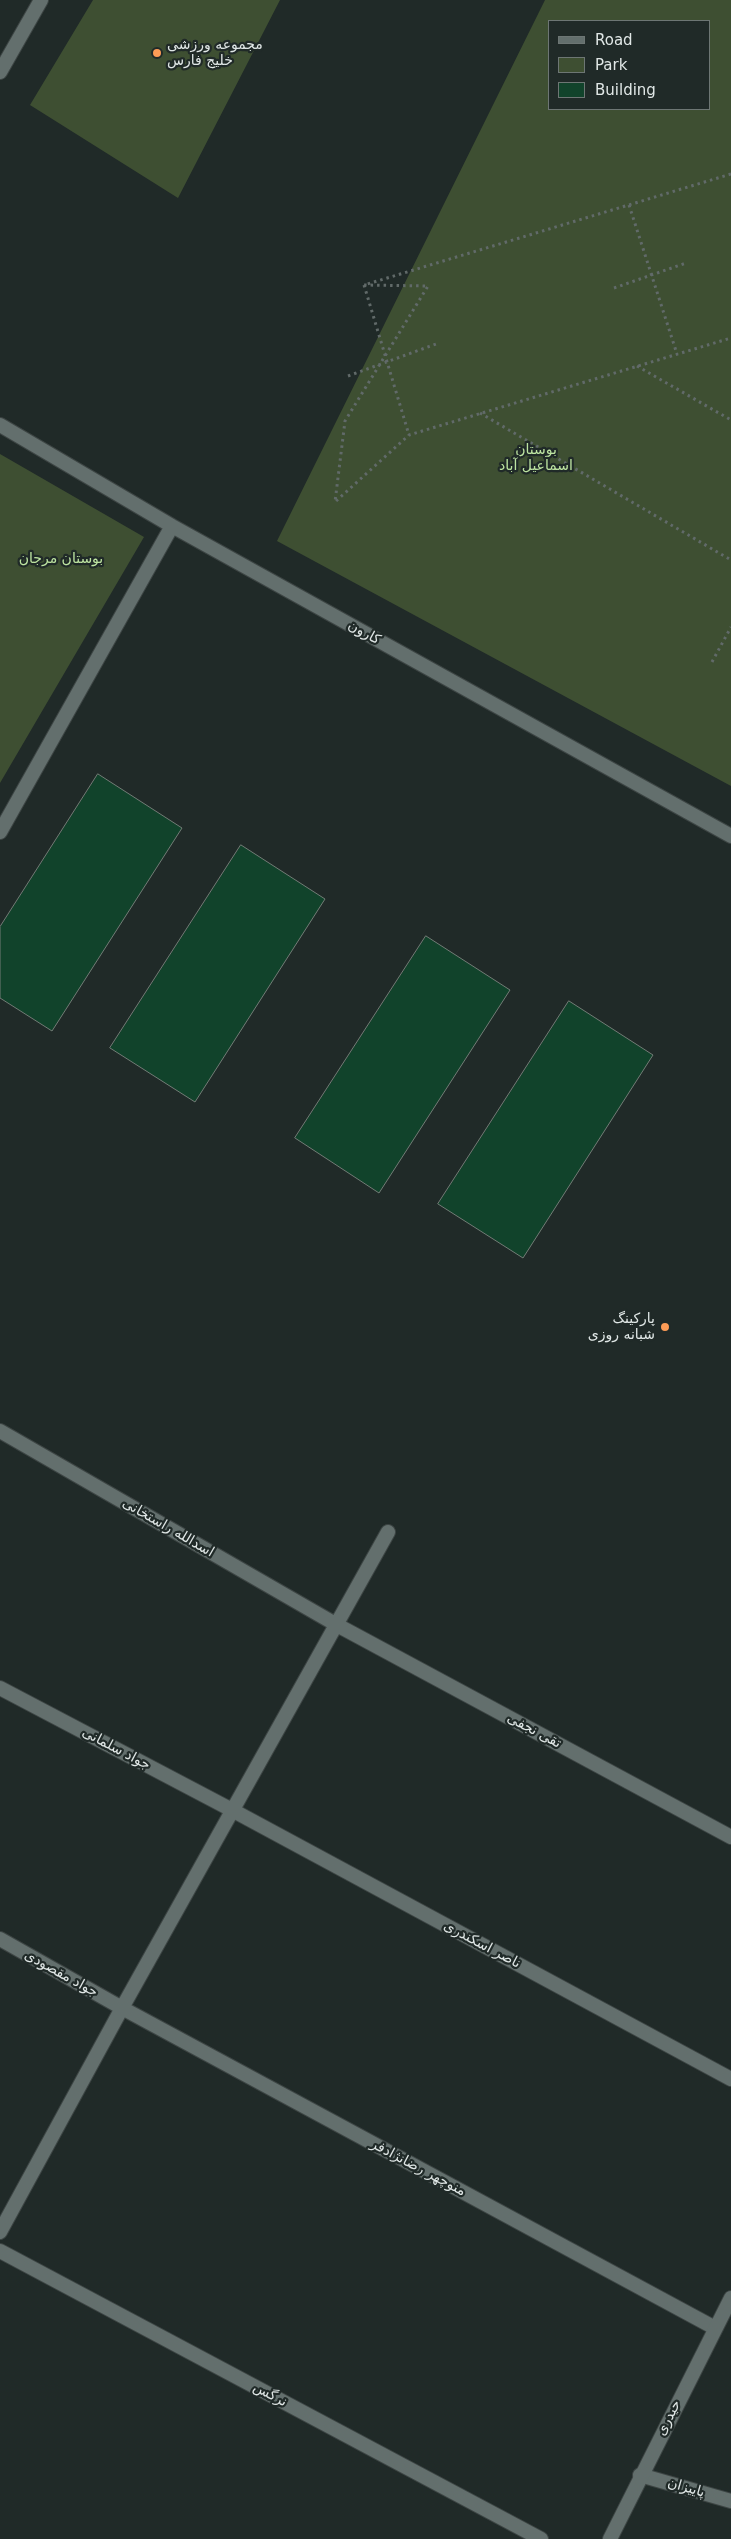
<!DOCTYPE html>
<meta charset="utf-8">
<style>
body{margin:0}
#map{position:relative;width:731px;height:2539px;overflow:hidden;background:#202a28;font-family:"DejaVu Sans",sans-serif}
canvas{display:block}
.legend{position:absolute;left:548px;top:20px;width:162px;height:90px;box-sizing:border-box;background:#202a28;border:1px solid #6d7674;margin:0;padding:6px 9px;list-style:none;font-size:15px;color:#e0e7e6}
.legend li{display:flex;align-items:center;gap:10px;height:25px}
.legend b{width:25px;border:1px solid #6d7674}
</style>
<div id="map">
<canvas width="731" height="2539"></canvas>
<ul class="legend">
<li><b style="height:6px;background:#636f6d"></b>Road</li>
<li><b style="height:14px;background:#3e4f32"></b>Park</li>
<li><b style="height:14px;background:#11432b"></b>Building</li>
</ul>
</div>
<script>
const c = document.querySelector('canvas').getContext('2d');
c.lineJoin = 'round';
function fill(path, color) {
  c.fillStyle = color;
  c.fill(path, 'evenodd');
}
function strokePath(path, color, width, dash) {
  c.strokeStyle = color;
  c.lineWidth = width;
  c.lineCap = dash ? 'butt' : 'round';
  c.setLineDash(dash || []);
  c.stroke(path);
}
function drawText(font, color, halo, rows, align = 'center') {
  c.font = font + ' "DejaVu Sans",Vazirmatn,sans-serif';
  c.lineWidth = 4.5;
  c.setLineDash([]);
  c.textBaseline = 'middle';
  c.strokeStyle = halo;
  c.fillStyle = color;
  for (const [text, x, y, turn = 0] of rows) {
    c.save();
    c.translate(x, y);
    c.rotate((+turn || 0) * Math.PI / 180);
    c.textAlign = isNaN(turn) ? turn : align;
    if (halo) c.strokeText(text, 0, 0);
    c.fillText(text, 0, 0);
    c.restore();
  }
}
const green = new Path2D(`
 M93,0H280L178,198L30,105Z
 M545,0H731V786L277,541ZM550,21H710V109H550Z
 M0,454L144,537L0,783Z`);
const building = new Path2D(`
 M98,774L182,828L52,1031L0,998V927Z
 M241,845L325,899L195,1102L110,1048Z
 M426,936L510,990L379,1193L295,1138Z
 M569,1001L653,1055L523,1258L438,1204Z`);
const path = new Path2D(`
 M731,174L364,285L428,286L345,421L335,502L409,435L731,338
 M629,205L677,354
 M364,285L409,435
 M614,288L686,263
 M637,366L731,420
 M348,376L436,344
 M480,413L731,560
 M712,662L731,627`);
const minor = new Path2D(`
 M0,72L41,0
 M0,1431L337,1625L731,1837
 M0,1688L232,1810L731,2079
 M0,1939L122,2008L715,2328
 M0,2232L122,2008L388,1532
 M0,2251L541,2539
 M640,2475L731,2501`);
const tertiary = new Path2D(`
 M0,425L172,526L731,836
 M0,832L172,526
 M610,2539L731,2298`);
const markers = [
 [157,53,5,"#fd9c56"],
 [665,1327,5,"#fd9c56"]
];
const poiNames = [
 ["مجموعه ورزشی",167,45],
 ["خلیج فارس",167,61],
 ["پارکینگ",655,1319,"right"],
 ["شبانه روزی",655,1335,"right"]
];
const parkNames = [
 ["بوستان",536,450],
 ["اسماعیل آباد",536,466],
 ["بوستان مرجان",61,559]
];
const streetNames = [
 ["کارون",364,633,29],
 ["اسدالله راستخانی",168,1528,30],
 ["تقی نجفی",534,1731,28],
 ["جواد سلمانی",116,1749,28],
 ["ناصر اسکندری",482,1945,28],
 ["جواد مقصودی",61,1974,29],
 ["منوچهر رضانژادفر",418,2168,28],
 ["نرگس",270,2395,28],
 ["حیدری",669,2418,-63],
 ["پاییزان",686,2488,16]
];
fill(green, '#3e4f32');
fill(building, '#11432b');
strokePath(building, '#727c76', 1);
strokePath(minor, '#3d4544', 16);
strokePath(tertiary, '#3d4544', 16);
strokePath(path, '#616a69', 3, [2.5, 4]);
strokePath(minor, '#636f6d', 14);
strokePath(tertiary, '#636f6d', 14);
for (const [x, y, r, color] of markers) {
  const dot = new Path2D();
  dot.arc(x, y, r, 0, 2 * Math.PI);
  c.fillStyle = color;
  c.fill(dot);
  strokePath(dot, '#202a28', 2);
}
drawText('14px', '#e0e7e6', '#202a28', poiNames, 'left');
drawText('14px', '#bde4a1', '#202a28', parkNames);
drawText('14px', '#e0e7e6', '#202a28', streetNames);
</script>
